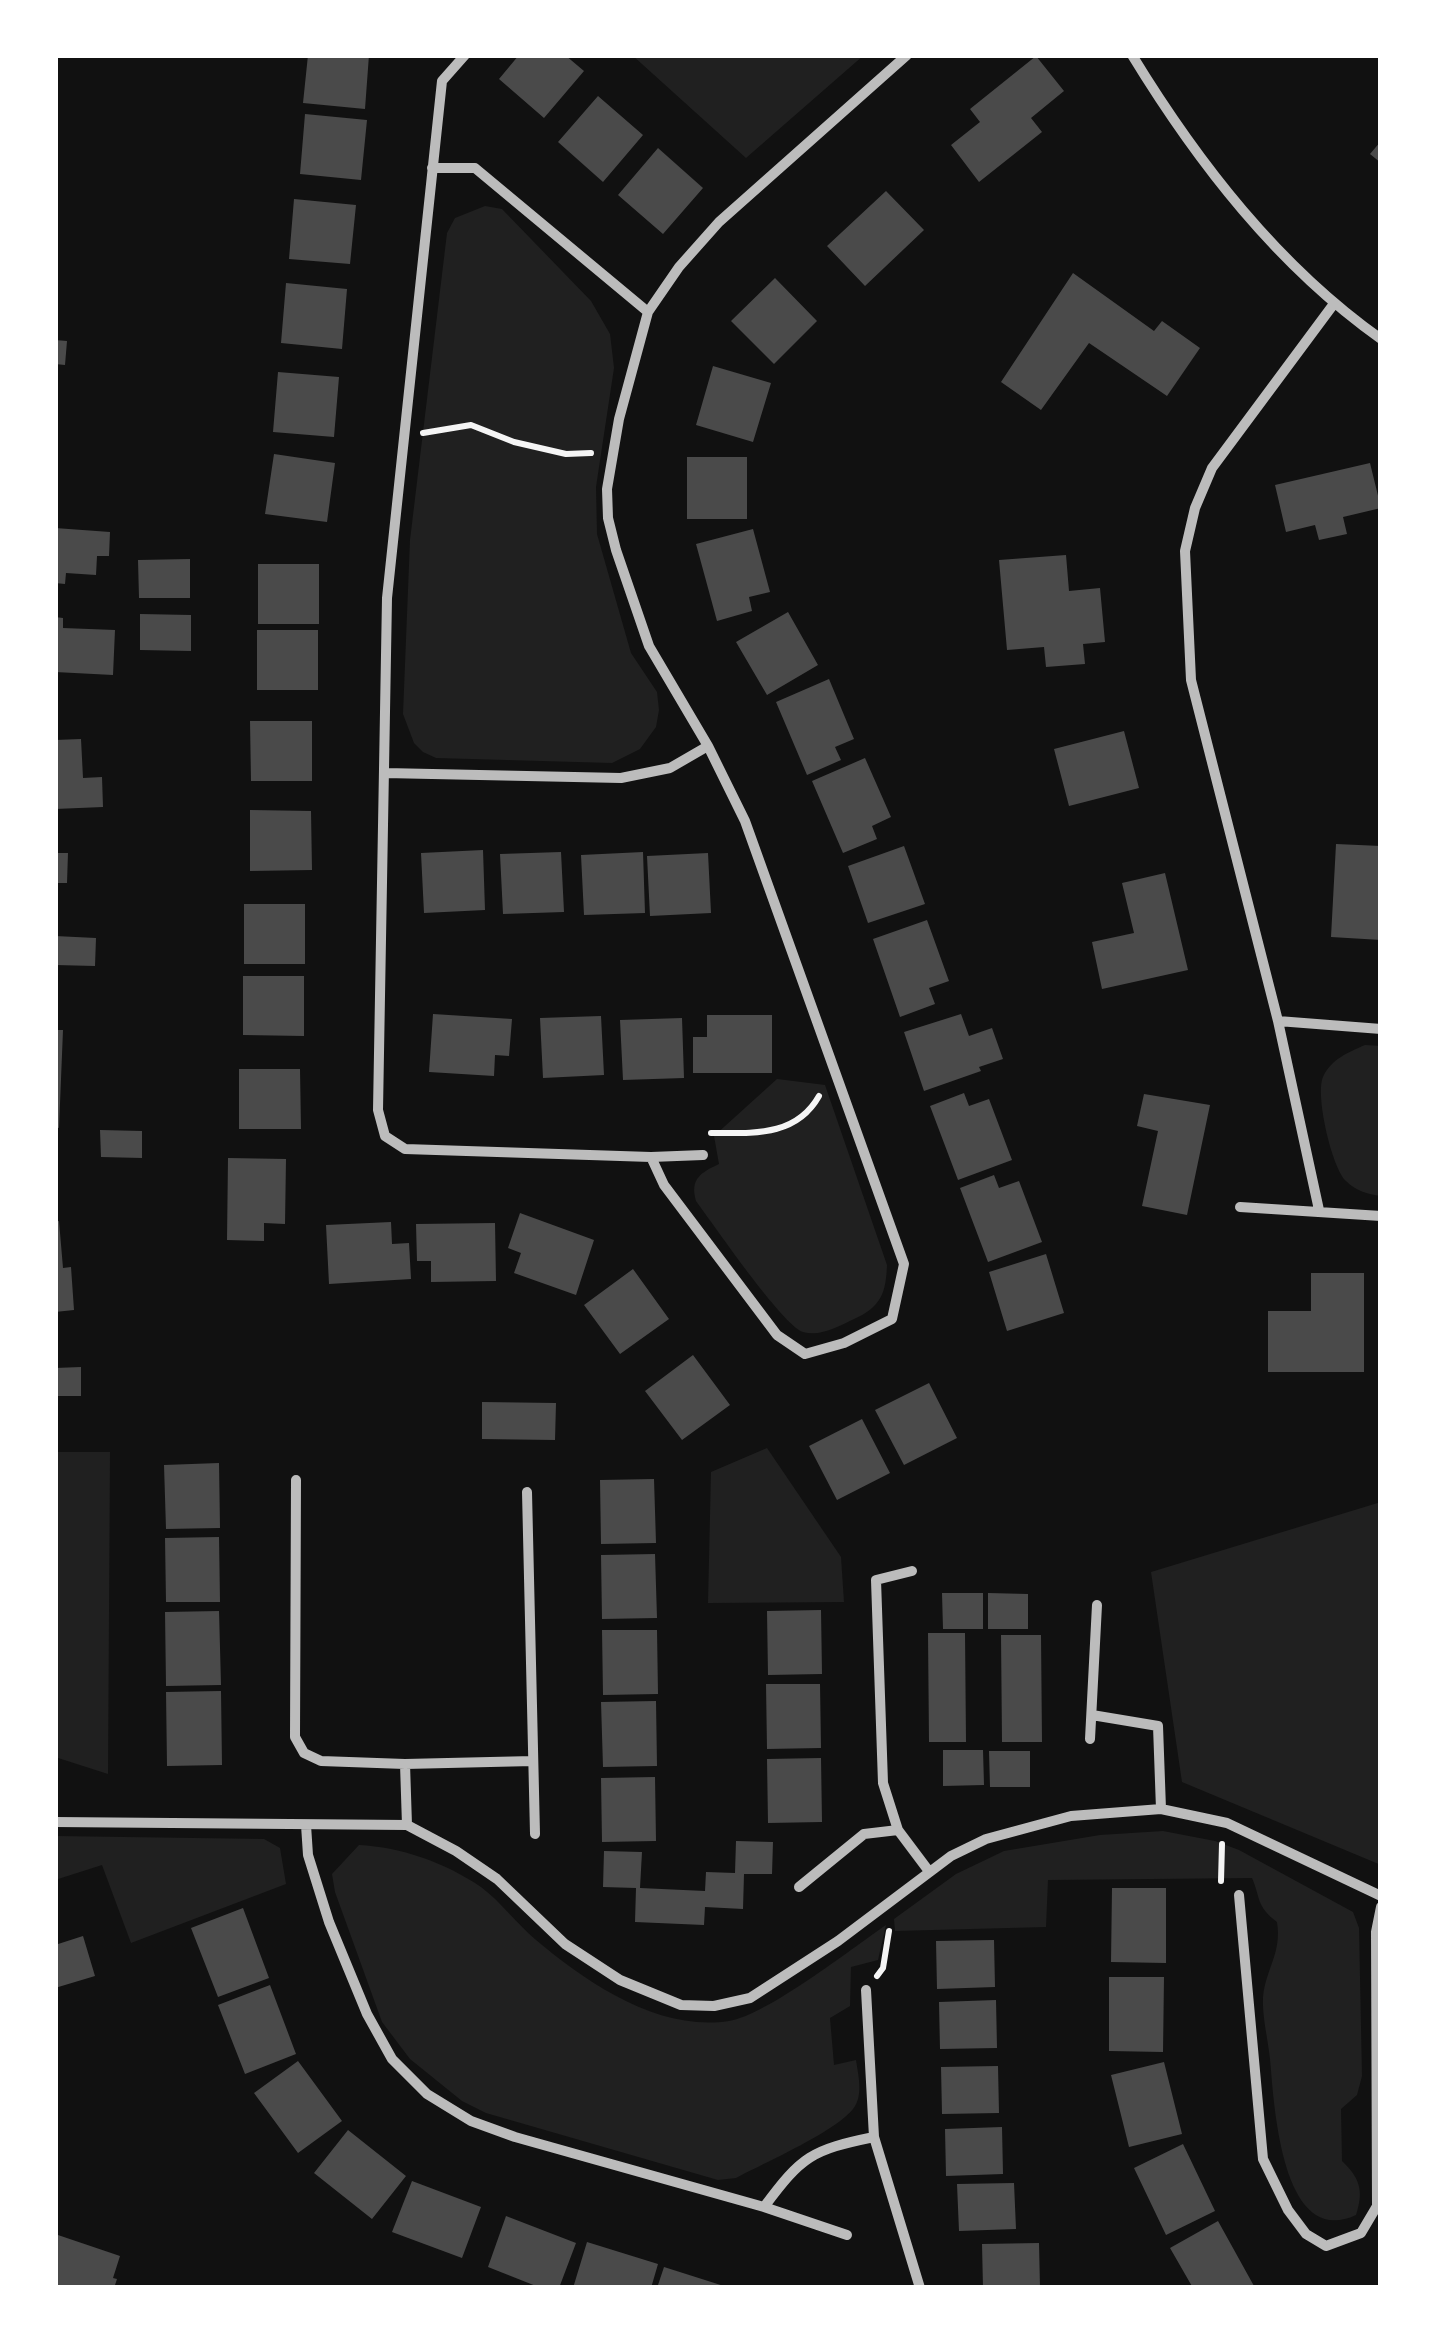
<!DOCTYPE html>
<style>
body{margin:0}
#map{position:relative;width:1436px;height:2343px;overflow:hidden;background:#111;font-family:"Source Serif 4",serif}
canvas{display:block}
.frame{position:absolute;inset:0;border:58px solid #fff;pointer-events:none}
</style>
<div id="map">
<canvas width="1436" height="2343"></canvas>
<div class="frame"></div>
</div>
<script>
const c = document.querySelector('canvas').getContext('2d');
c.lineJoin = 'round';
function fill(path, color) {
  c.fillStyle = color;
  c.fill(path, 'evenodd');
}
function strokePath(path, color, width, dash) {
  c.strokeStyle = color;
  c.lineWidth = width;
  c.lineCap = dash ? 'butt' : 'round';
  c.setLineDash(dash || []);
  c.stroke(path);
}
const green = new Path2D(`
 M632,55H864L746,158Z
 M485,206L502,209L591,301L610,334L614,368L596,487L597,534L631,653L657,692L659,710L656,727L640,749L612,763L436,758L423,752L414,743L403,714L410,540L447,233L455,218Z
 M1365,1045L1381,1046V1196C1367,1194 1356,1191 1346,1181C1332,1168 1315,1095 1323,1077C1331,1059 1349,1052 1365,1045Z
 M777,1079L825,1085L887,1265C886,1293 881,1307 854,1319C839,1326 821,1337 803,1332C783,1326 713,1224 696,1201C690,1179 700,1173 719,1164L714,1136Z
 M767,1448L841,1557L844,1602L708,1603L711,1472Z
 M55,1452H110L108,1774L55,1757Z
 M1381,1502V1865L1182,1782L1151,1572Z
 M1163,1831L1215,1841L1239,1850L1353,1912L1359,1928L1362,2076L1357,2095L1341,2109L1342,2161C1360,2178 1364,2191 1356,2215C1281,2250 1274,2103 1270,2059C1268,2039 1262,2017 1263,1997C1266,1968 1282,1953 1277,1922C1256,1906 1261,1899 1252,1878L1048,1880L1046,1927L895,1931L894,1919L956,1874L1004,1851L1100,1835Z
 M55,1836L264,1839L280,1848L286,1884L131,1943L102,1865L55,1880Z
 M359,1845C401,1847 446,1863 481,1887C501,1902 517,1924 536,1940C587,1983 659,2032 729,2021C767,2015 851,1949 886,1925L878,1960L851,1967L850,2006L830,2018L834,2065L856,2060C858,2074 863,2093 855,2106C842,2129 762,2164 736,2178L718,2180L486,2113L462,2101L410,2059L382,2022L335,1892L332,1874Z`);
const building = new Path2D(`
 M308,55H369L365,109L303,103Z
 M519,55H565L584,71L544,118L499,79Z
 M1036,56L1064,91L1031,118L1042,132L979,182L951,145L980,122L970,109Z
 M598,96L643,135L603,182L558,142Z
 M305,114L367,120L361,180L300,174Z
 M1381,141V163L1370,154Z
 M658,148L703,188L663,234L618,195Z
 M886,191L924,230L865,286L827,246Z
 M294,199L356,205L350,264L289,259Z
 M1073,273L1154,331L1162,321L1200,348L1167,396L1089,343L1041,410L1001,382Z
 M775,278L817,321L774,364L731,321Z
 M286,283L347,289L342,349L281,343Z
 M55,340L67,341L65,365L55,364Z
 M713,366L771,383L753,442L696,425Z
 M278,372L339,377L334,437L273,432Z
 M274,454L335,463L327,522L265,514Z
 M687,457H747V519H687Z
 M1370,463L1381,508L1343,517L1347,534L1319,540L1315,525L1286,532L1275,485Z
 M55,528L110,532L109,556H97L96,575L66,573L65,584L55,583Z
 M753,529L770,592L749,597L752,611L717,621L696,544Z
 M1066,555L1069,591L1100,588L1105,642L1083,644L1085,664L1046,667L1044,647L1007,650L999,560Z
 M190,559V598H139L138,560Z
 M258,564H319V624H258Z
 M788,612L818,665L767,695L736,642Z
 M140,614L191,615V651L140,650Z
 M55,617L63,618V628L115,630L113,675L55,672Z
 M257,630H318V690H257Z
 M829,679L854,739L835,747L841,760L807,775L776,702Z
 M250,721H312V781H251Z
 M1124,731L1139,788L1069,806L1054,749Z
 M81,739L83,778L102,777L103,807L55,809V740Z
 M865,758L891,817L872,826L877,839L843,853L812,781Z
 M250,810L311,811L312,870L250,871Z
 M1336,844L1381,846V940L1331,937Z
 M904,846L925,904L868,923L848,866Z
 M483,850L485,910L424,913L421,853Z
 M561,852L564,912L503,914L500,854Z
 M643,852L645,913L584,915L581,855Z
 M55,853H68L67,883H55Z
 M708,853L711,913L650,916L647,856Z
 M1165,873L1188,970L1102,989L1092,942L1134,933L1122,883Z
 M244,904H305V964H244Z
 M927,920L949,981L929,988L935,1004L900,1017L873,939Z
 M55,936L96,938L95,966L55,965Z
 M243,976H304V1036L243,1035Z
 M433,1014L512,1019L509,1056L495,1055L494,1076L429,1072Z
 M961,1014L969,1036L992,1028L1003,1059L979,1067L981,1071L924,1091L904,1032Z
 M707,1015H772V1073H693V1037H707Z
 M601,1016L604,1075L543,1078L540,1018Z
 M682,1018L684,1078L623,1080L620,1020Z
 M55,1030H63L59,1128L55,1127Z
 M239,1069H300L301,1129H239Z
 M964,1093L969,1106L989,1099L1012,1160L958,1180L930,1106Z
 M1144,1094L1210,1105L1187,1215L1142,1206L1158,1131L1137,1126Z
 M100,1130L142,1131V1158L101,1157Z
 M228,1158L286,1159L285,1224L264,1223V1241L227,1240Z
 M994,1175L999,1188L1019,1181L1042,1242L988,1262L960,1188Z
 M520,1213L594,1240L576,1295L514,1273L521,1253L508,1248Z
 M59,1221L63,1268L71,1267L74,1310L55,1312V1222Z
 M391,1222L392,1244L409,1243L411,1279L329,1284L326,1225Z
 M495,1223L496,1281L431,1282V1261H417L416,1224Z
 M1046,1254L1064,1313L1007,1331L989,1272Z
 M633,1269L669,1319L620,1354L584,1305Z
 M1311,1273H1364V1372H1268V1311H1311Z
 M693,1355L730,1405L682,1440L645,1391Z
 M81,1367V1396H55V1368Z
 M929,1383L957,1438L904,1465L875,1410Z
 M482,1402L556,1403L555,1440L482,1439Z
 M862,1419L890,1473L837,1500L809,1446Z
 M219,1463L220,1528L166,1529L164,1465Z
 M654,1479L656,1543L601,1544L600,1480Z
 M219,1537L220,1602H166L165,1538Z
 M655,1554L657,1618L602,1619L601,1555Z
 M942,1593H983V1629H943Z
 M988,1593L1028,1594V1629H988Z
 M821,1610L822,1674L768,1675L767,1611Z
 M219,1611L221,1685L166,1686L165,1612Z
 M602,1630H657L658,1694L603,1695Z
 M928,1633H965L966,1742H929Z
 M1001,1635H1041L1042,1742H1002Z
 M766,1684H820L821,1748L767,1749Z
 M221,1691L222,1765L167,1766L166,1692Z
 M656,1701L657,1766L603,1767L601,1702Z
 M943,1750H983L984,1785L943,1786Z
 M989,1751H1030V1787H990Z
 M821,1758L822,1822L768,1823L767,1759Z
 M655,1777L656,1841L602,1842L601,1778Z
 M736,1841L773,1842L772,1874H744L743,1909L705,1907L704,1925L635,1922L636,1888L603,1887L604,1851L642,1852L640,1888L705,1891L706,1872L735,1873Z
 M1112,1888H1166V1963L1111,1962Z
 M243,1908L269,1978L218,1997L191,1928Z
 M83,1936L95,1976L55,1988V1945Z
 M994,1940L995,1987L937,1989L936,1941Z
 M1109,1977H1164L1163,2052L1109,2051Z
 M270,1985L296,2054L245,2074L218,2005Z
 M996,2000L997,2048L940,2049L939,2002Z
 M298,2061L342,2121L298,2153L254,2093Z
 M1164,2062L1182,2134L1129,2147L1111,2075Z
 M998,2066L999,2113L942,2114L941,2067Z
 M1002,2127L1003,2174L946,2176L945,2129Z
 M348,2130L406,2176L372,2219L314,2173Z
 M1183,2144L1215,2211L1166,2235L1134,2168Z
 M412,2181L481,2207L462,2258L392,2232Z
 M1014,2183L1016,2229L959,2231L957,2184Z
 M506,2216L576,2243L559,2288H541L488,2267Z
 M1218,2221L1254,2286L1250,2288H1193L1170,2248Z
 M55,2234L120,2256L113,2278L117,2279L114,2288H55Z
 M587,2242L658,2264L651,2288H573Z
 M1039,2243L1040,2288H983L982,2244Z
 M664,2267L727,2287V2288H657Z`);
const path = new Path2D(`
 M423,433L471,425L514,442L566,454L591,453
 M711,1133C753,1133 796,1137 819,1096
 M1221,1881L1222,1844
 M877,1976L883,1968L889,1931`);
const minor = new Path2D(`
 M465,55L442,81L387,598L378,1110L385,1136L405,1149L651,1157L664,1185L777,1335L805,1354L844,1343L892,1319L904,1264L745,821L708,746L649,646L616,550L608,518L607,489L619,419L648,312L679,267L719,222L907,55
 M1132,55C1198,163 1278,266 1381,339
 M432,168H475L648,312
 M1333,305L1212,468L1195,508L1185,551L1191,680L1278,1021L1381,1029
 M385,773L621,778L670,768L708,746
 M1278,1021L1319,1210
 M651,1157L703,1155
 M1240,1207L1381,1216
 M296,1480L295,1737L304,1753L321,1761L405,1764L407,1825
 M527,1492L535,1834
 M912,1571L876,1580L883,1783L898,1830L928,1870
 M1092,1715L1158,1726L1161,1809
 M1090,1739L1097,1605
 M405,1764L533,1761
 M55,1822L407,1825L456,1851L497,1879L565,1944L620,1980L681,2005L714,2006L750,1998L838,1941L951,1856L986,1839L1071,1816L1161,1809L1227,1823L1381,1896
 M306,1825L308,1855L329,1922L367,2014L392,2059L427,2094L471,2121L515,2137L764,2207C802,2156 811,2150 874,2137
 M799,1887L864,1834L898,1830
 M1239,1895L1263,2159L1288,2210L1306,2234L1326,2246L1361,2233L1377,2206L1376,1932L1381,1907
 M866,1990L874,2137L920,2288
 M764,2207L847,2235`);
fill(green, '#202020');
fill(building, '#4a4a4a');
strokePath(path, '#f5f5f5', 6);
strokePath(minor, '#bcbcbc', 10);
</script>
